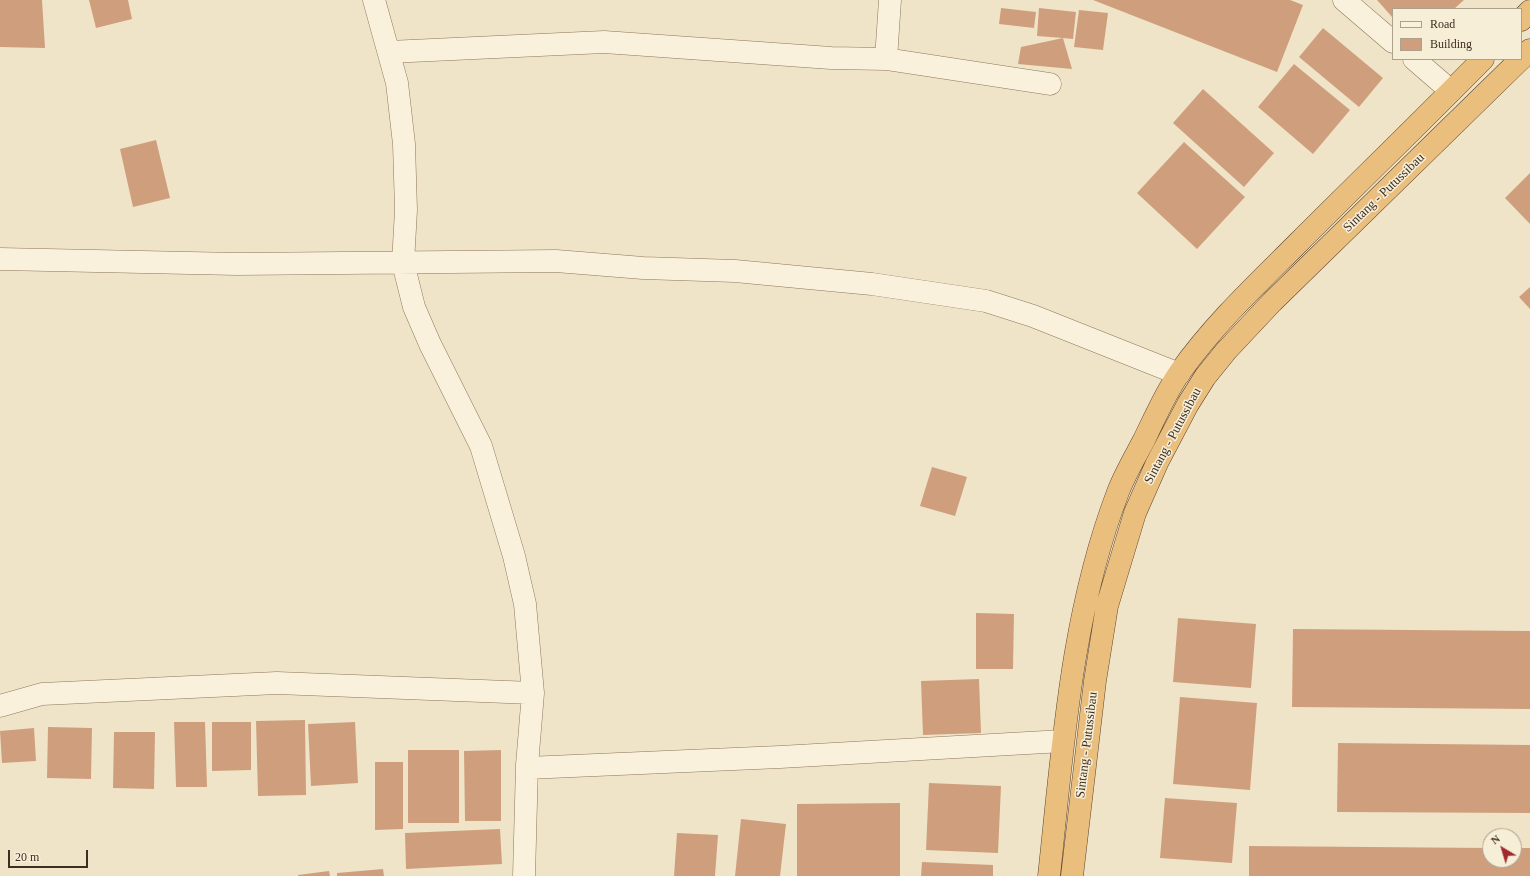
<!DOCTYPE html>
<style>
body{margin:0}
#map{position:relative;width:1530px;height:876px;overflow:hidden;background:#f0e4c8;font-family:"Times New Roman",serif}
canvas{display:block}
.legend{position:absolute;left:1392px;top:8px;width:130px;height:52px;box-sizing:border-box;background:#f7eed8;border:1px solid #ada18e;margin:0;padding:5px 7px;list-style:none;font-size:12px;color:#3d2e20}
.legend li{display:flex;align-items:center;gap:8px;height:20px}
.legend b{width:20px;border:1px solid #ada18e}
.north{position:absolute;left:1482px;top:828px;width:40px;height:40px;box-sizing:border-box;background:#f7eed8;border:1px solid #ada18e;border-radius:50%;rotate:322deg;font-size:11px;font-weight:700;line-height:16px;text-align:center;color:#3d2e20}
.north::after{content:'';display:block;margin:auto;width:14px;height:18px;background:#9e2a2b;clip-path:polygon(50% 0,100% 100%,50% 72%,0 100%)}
.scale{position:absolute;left:8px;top:850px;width:80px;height:18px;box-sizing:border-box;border:2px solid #3d2e20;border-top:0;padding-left:5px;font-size:12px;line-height:14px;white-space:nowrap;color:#3d2e20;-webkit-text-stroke:3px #f7eed8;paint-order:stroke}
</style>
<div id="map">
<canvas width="1530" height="876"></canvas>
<ul class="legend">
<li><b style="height:5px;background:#faf1dc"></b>Road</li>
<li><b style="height:11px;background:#cf9f7d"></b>Building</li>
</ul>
<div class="north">N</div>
<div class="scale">20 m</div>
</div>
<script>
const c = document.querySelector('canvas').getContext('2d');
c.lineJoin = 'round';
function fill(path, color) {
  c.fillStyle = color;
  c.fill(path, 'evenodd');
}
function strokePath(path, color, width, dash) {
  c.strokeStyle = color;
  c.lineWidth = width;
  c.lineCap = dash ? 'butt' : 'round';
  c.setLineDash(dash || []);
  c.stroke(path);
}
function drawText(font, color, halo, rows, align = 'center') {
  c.font = font + ' "Times New Roman",serif';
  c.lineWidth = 3;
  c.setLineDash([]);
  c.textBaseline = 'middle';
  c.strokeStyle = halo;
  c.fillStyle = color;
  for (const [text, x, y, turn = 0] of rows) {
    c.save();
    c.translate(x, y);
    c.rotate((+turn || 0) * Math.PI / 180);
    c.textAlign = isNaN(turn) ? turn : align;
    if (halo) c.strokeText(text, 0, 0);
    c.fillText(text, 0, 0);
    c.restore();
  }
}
const building = new Path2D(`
 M0,0H42L45,48L0,47Z
 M89,0H128L132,19L96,28Z
 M1093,0H1290L1303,5L1277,72Z
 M1377,0H1464L1454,9H1393V18Z
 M1001,8L1036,12L1034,28L999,24Z
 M1039,8L1076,12L1073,39L1063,38L1072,69L1018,64L1021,47L1063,38L1037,36Z
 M1079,10L1108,13L1103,50L1074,47Z
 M1323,28L1383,78L1359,107L1299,57Z
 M1294,64L1350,110L1313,154L1258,107Z
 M1203,89L1274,153L1244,187L1173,123Z
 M156,140L170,198L133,207L120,149Z
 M1184,142L1245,197L1197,249L1137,193Z
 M1530,173V224L1505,198Z
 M1530,287V309L1519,297Z
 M932,467L967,477L955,516L920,506Z
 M976,613L1014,614L1013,669H976Z
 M1178,618L1256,624L1251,688L1173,682Z
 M1293,629L1530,631V709L1292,707Z
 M979,679L981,733L923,735L921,681Z
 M1180,697L1257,703L1250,790L1173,784Z
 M305,720L306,795L258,796L256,721Z
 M174,722H205L207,787H176Z
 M212,722H251V770L212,771Z
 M355,722L358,783L311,786L308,724Z
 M48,727L92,728L91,779L47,778Z
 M34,728L36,761L2,763L0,731Z
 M114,732H155L154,789L113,788Z
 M1338,743L1530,745V813L1337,812Z
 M408,750H459V823H408Z
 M501,750V821H465L464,751Z
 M375,762H403V829L375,830Z
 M929,783L1001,786L998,853L926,850Z
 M1165,798L1237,803L1232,863L1160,858Z
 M900,803V876H797V804Z
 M741,819L786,824L780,876H735Z
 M500,829L502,864L406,869L405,833Z
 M677,833L718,835L715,876H674Z
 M1249,846L1490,848V860H1514V848H1530V876H1249Z
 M922,862L993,865V876H921Z
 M383,869L384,876H337V873Z
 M329,871L330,876H298V875Z`);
const minor = new Path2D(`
 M374,0L397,83L404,144L406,210L403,263L414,307L430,344L481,446L514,556L525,604L533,693L527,765L524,876
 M1344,0L1393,42
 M389,52L604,42L831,58L886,59L1050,84
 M886,59L890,0
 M1414,59L1451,91
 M0,259L237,264L556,261L643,268L735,271L872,284L986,301L1033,316L1179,374
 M0,706L42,694L277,683L533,693
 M527,768L780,757L1063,741`);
const trunk = new Path2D(`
 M1521,20L1530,11
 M1049,876C1063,747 1071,615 1118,492C1125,474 1135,457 1144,440C1155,417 1166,392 1180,372C1214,324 1257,284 1298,243C1359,182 1422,121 1483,59
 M1072,876L1095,681L1107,606L1135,513L1157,463L1188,404L1205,377L1226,351L1272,302L1530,50`);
const streetNames = [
 ["Sintang - Putussibau",1384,193,-44],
 ["Sintang - Putussibau",1173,436,-62],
 ["Sintang - Putussibau",1087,745,-83]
];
fill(building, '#cf9f7d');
strokePath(minor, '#8d765c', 23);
strokePath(trunk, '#5b4430', 23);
strokePath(minor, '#faf1dc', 22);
strokePath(trunk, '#eabe7c', 22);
drawText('13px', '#3d2e20', '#f7eed8', streetNames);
</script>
